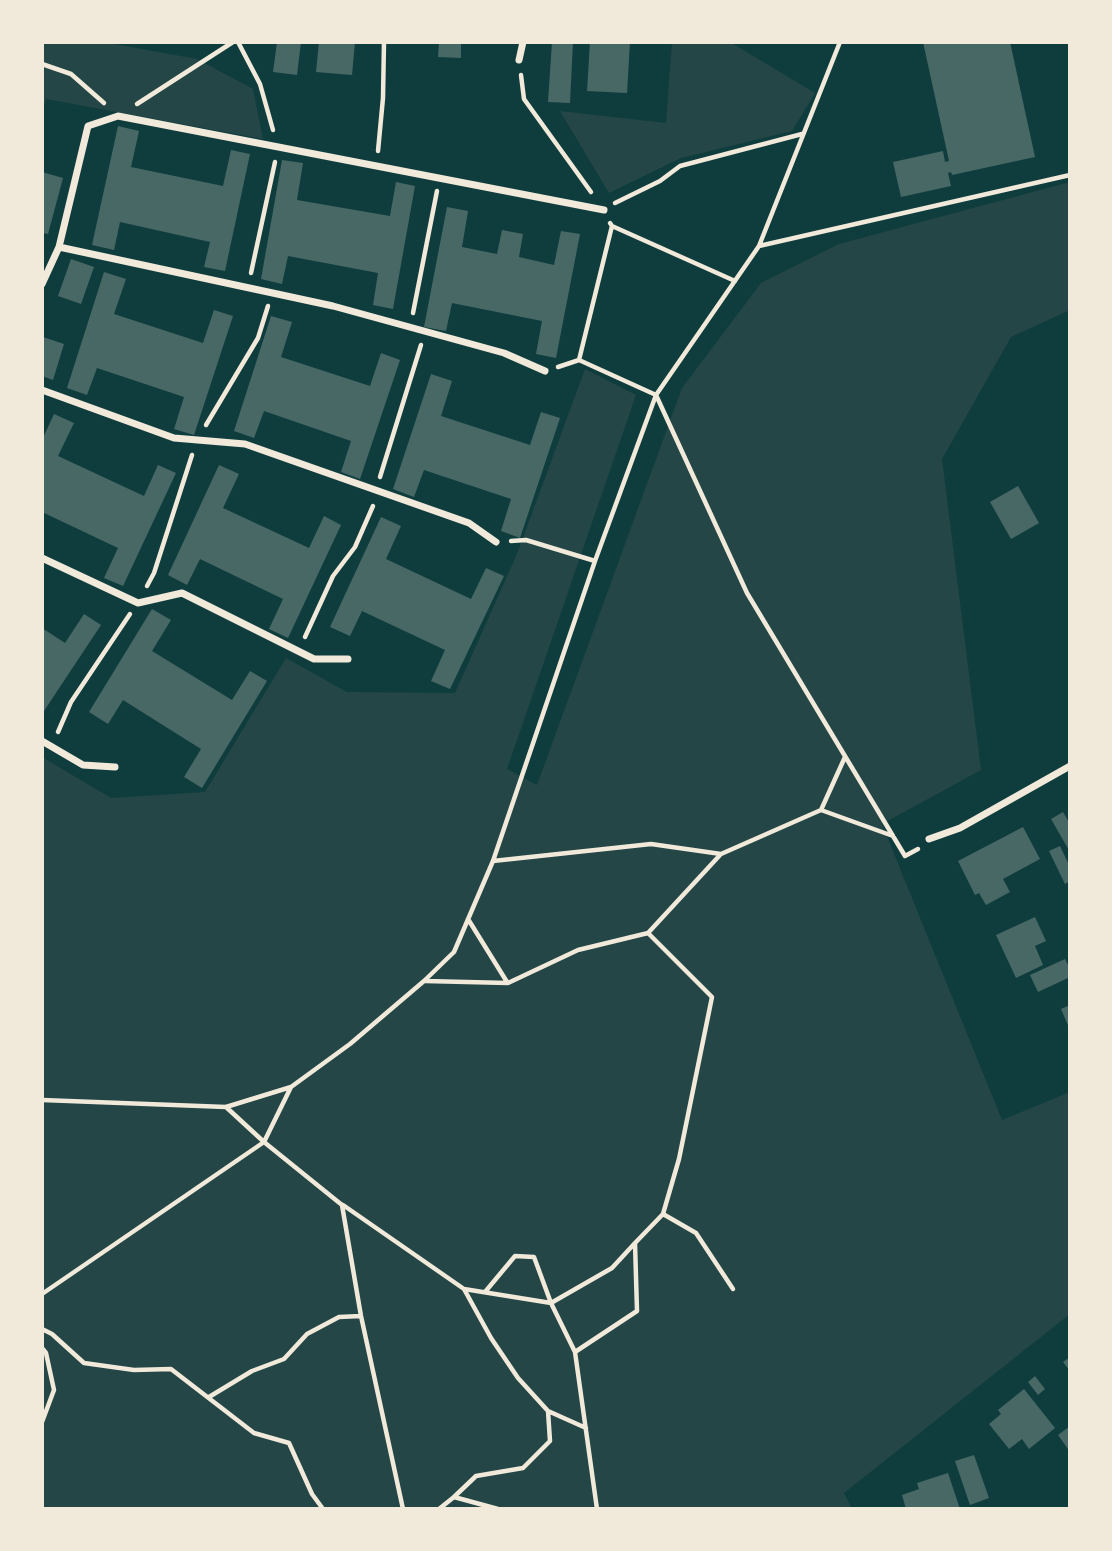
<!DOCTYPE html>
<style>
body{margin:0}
#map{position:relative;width:1112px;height:1551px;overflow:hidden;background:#0f3d3e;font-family:"Roboto Condensed",sans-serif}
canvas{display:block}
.frame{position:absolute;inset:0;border:44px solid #f1e9da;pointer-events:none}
</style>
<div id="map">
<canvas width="1112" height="1551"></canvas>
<div class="frame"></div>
</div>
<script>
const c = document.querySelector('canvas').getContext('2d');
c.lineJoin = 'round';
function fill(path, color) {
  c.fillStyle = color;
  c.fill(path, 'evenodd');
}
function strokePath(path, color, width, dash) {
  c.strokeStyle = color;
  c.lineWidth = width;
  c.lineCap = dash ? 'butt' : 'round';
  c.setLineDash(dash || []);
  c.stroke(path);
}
const green = new Path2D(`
 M42,42H103L197,59L253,89L263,139L46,99L42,111Z
 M672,42H730L815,93L792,131L681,158L609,193L560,111L666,123Z
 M1070,182V310L1011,337L942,459L981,770L882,824L1002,1120L1070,1092V1314L844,1493L852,1509H42V757L111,798L205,792L286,658L347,692L455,693L517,554L585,369L636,395L507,769L537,785L682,388L761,283L839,244Z`);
const building = new Path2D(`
 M277,42H301L297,75L273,72Z
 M319,42H355L352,75L316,72Z
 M439,42H461V58L438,57Z
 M552,42H573L570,103L548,102Z
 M590,42H630L627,93L587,91Z
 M923,42H1010L1035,157L952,175L951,172L948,173L951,186L901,197L893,162L943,151L945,162L949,161Z
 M118,126L139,131L131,167L223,186L231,150L250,154L225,271L204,267L210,242L120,222L114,250L92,245Z
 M282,160L303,163L297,200L390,216L396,182L415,186L393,309L373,305L378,273L288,256L282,284L261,279Z
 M42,172L63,178L48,234L42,233Z
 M447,207L468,211L462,247L497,254L502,230L523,234L519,257L554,265L561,231L580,234L556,358L536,354L542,321L452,303L446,331L424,327Z
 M71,259L94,267L81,304L58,296Z
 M104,272L126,279L114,314L203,343L214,310L233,316L194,435L174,429L184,397L97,368L87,395L67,388Z
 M271,316L292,322L281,357L370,386L381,353L400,360L360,479L341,472L351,441L264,411L254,438L234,431Z
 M43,337L64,344L53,380L42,376Z
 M431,374L452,381L441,416L530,445L541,412L560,418L520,538L501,531L511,499L424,470L414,497L393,489Z
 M54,414L74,423L58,456L144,496L158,465L176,473L123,586L104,578L118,548L42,512V440Z
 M219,465L239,474L223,508L309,548L324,516L341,525L288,638L269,629L283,599L200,559L187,585L168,575Z
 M1018,486L1039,523L1011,539L990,502Z
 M381,517L401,526L386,559L471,599L486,568L504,576L450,689L431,681L445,650L362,611L350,636L330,627Z
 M152,609L171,620L152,651L232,700L250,671L267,681L202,788L184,777L201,749L123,700L108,724L89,712Z
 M84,614L101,625L42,714V628L65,643Z
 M1063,812L1070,824V852L1051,819Z
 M1023,827L1040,859L1003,879L1010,892L986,905L979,893L975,895L958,861Z
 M1060,846L1070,867V881L1065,884L1049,851Z
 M1035,917L1046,941L1035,946L1043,965L1016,978L996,935Z
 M1065,959L1070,969V977L1038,992L1030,975Z
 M1070,1005V1030L1061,1009Z
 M1070,1357V1371L1063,1362Z
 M1035,1376L1045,1389L1038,1395L1028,1382Z
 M1024,1389L1055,1428L1029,1449L1022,1439L1009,1449L989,1424L1001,1414L998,1410Z
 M1070,1426V1452L1058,1435Z
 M974,1455L989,1498L970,1505L955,1461Z
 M948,1473L960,1509H906L902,1495L919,1489L917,1483Z`);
const path = new Path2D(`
 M238,42L260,84L273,130
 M42,64L71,74L104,103
 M521,75L524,99L591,192
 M137,104L233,42
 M378,151L383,98L384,42
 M615,203L660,181L680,166L802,134
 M612,226L735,281
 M759,246L1070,175
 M251,273L275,162
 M413,313L437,191
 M579,360L612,226L610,223
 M558,367L579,360L656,395L747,593L905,856L918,849
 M206,425L258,338L268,306
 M380,477L421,345
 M511,541L526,540L595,561
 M147,586L154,573L192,455
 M305,637L333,576L355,547L373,506
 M58,732L71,702L130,614
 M821,810L845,757
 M493,861L651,844L721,854L821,810L893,836
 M468,919L507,982
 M648,933L720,855
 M425,981L508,983L578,950L648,933L712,997L679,1159L663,1214L635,1243L637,1311L575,1352
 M42,1100L226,1107L291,1087L350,1044L424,981L454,952L493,861L595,561L656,395L759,246L840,42
 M226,1107L264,1142L342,1205L361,1316L403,1509
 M343,1205L464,1289L551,1303L575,1352L597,1509
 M663,1214L696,1233L733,1289
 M485,1292L515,1256L534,1257L551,1303L612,1268L635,1243
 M42,1294L264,1142L291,1087
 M42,1329L52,1334L84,1363L134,1370L171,1369L254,1433L289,1443L312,1494L323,1509
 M42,1348L46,1353L54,1390L42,1422
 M209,1397L252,1371L284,1359L307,1334L339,1317L361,1316
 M548,1411L586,1428
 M454,1497L476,1476L523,1468L550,1441L548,1411L518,1378L491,1338L464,1289
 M439,1509L454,1497L498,1509`);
const minor = new Path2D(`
 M519,60L523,42
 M59,247L333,306L504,353L545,371
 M42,284L59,247L88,126L118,116L604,210
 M42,390L174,438L245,444L469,523L496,542
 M42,558L138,603L182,593L314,659H348
 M42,741L83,765L115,767
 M929,839L960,828L1070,766`);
fill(green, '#244646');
fill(building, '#486865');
strokePath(path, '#f1e9da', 4.5);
strokePath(minor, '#f1e9da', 7);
</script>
